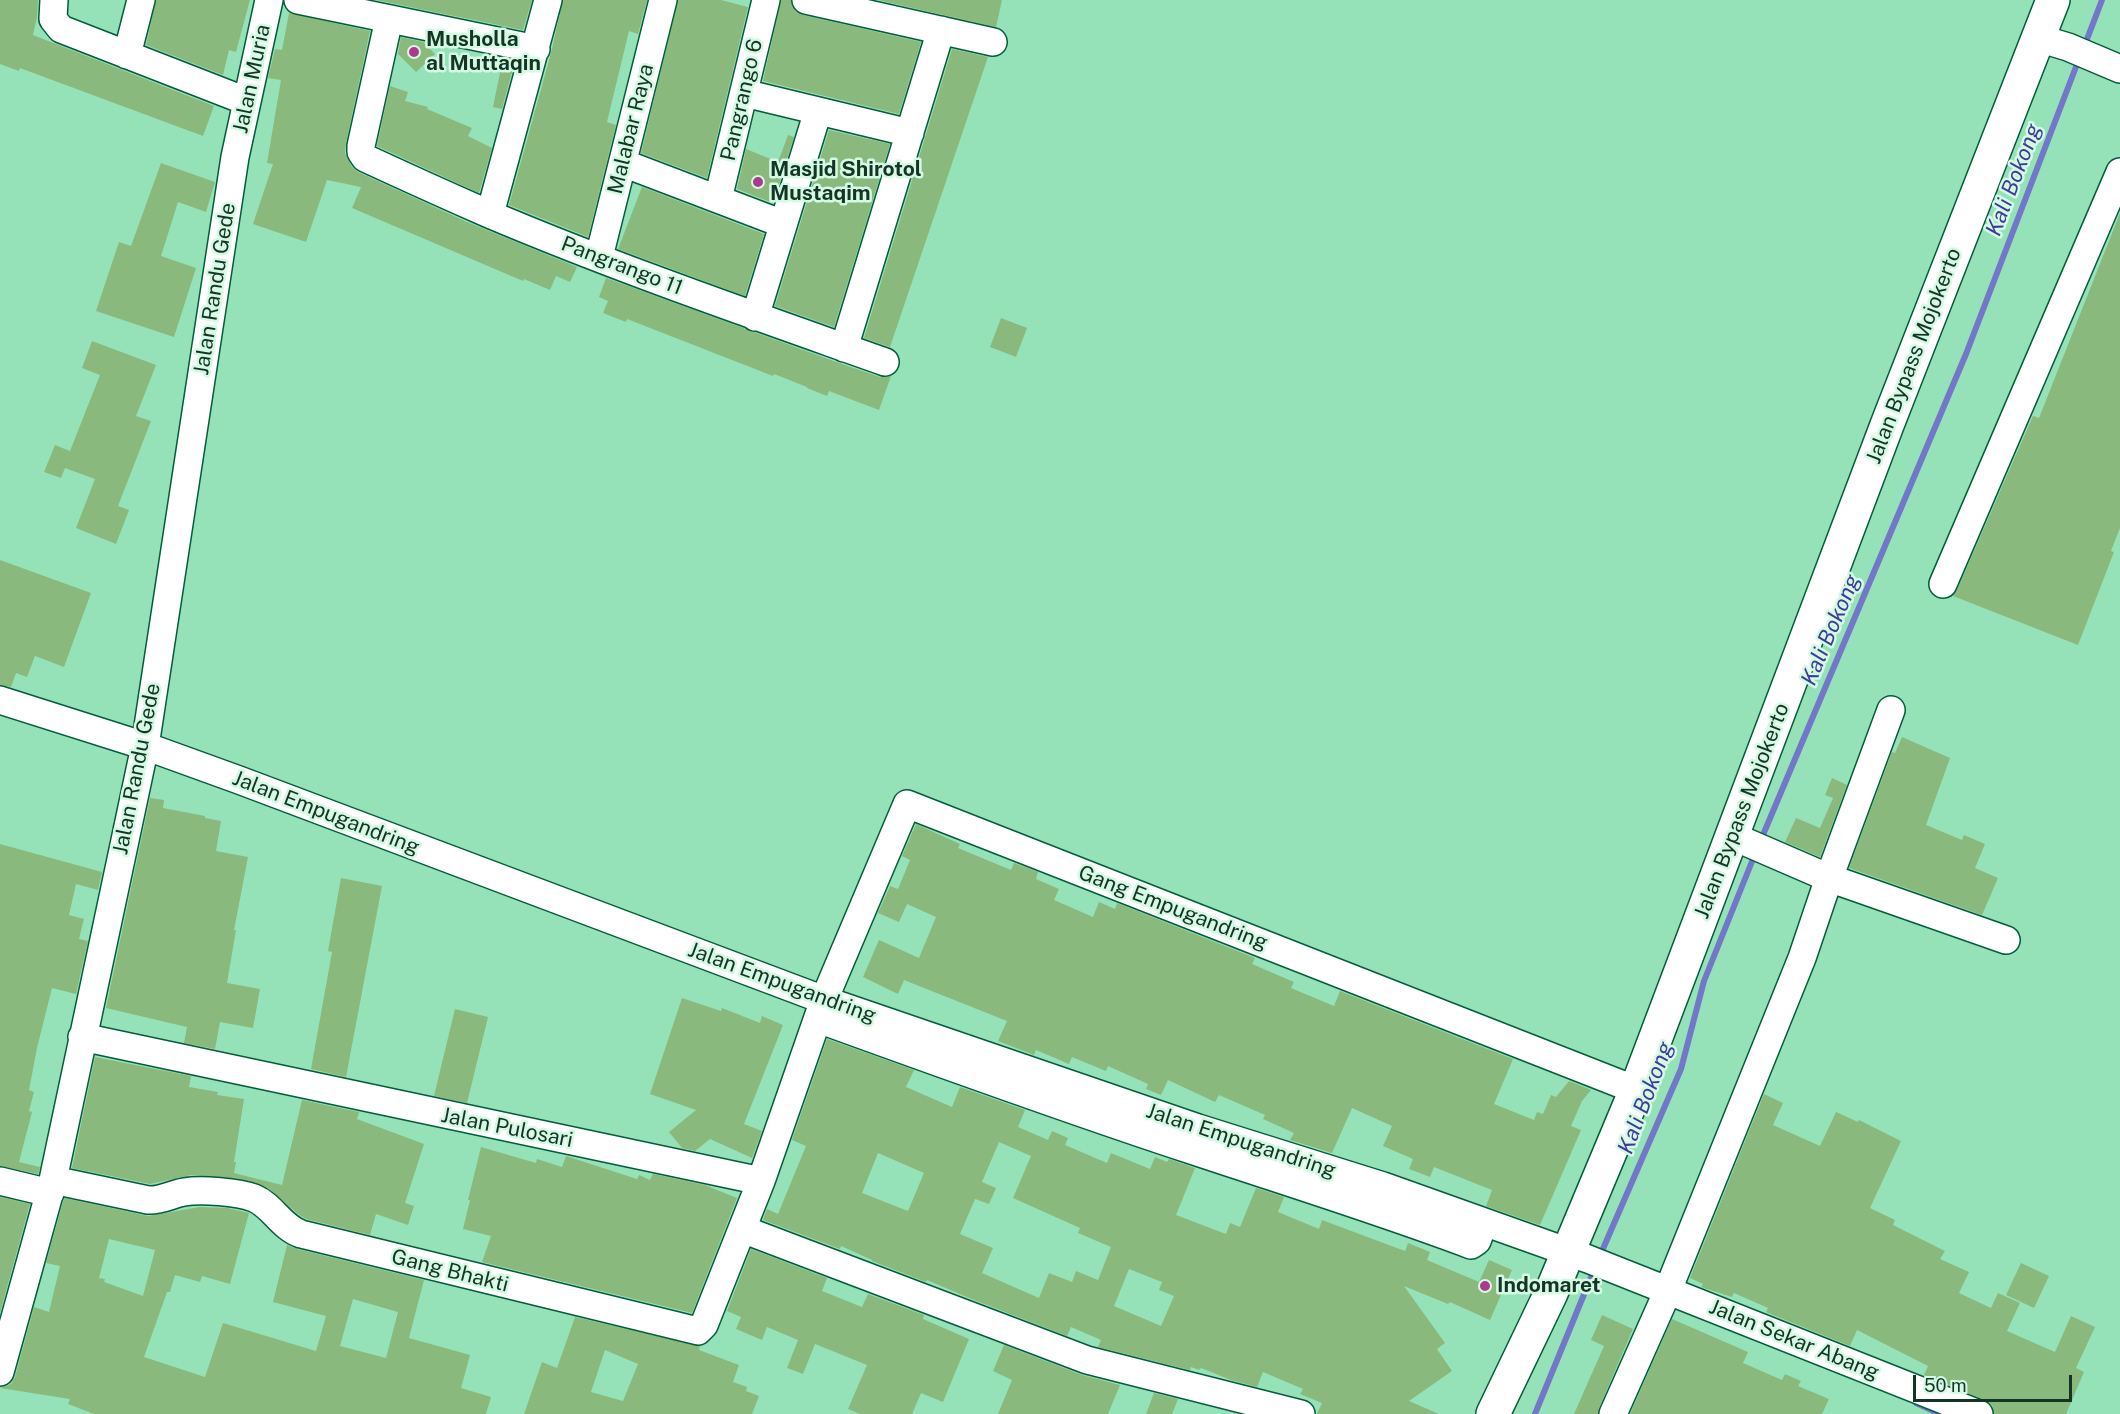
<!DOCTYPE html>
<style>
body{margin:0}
#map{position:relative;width:2120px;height:1414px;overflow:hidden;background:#95e2b8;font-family:"Public Sans",sans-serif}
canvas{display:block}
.scale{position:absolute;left:1913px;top:1375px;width:159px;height:27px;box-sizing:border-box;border:3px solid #143424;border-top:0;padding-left:8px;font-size:18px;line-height:21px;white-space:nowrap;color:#143424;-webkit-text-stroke:4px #d4fae3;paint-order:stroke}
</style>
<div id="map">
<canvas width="2120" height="1414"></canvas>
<div class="scale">50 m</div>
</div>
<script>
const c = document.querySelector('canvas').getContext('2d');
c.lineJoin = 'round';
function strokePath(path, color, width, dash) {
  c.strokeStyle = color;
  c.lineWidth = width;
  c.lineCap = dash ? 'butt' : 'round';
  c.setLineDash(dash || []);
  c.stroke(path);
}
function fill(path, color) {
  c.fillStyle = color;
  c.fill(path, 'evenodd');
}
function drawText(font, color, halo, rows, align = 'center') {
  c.font = font + ' "Public Sans",sans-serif';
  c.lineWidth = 5;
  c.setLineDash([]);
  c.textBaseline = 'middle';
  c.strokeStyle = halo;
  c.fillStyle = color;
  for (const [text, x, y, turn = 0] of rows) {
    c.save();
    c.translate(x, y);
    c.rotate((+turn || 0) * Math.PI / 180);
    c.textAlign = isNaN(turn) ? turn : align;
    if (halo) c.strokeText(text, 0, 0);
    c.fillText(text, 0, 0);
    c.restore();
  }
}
const stream = new Path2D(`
 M2084,47L2102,0
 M1760,842L1966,354L2079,59
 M1599,1258L1681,1069L1704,981L1755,854
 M1916,1403L1940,1414
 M1535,1414L1594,1270`);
const building = new Path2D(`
 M0,0H38L37,17L33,35L214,106L203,136L20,68L19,71L0,64Z
 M156,0H250L236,52L229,50L223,75L146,45Z
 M376,0H532L523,30Z
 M563,0H647L638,34L629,31L607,122L616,125L588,237L509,205L551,53Z
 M678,0H721L748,7L707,178L641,153Z
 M781,0H791L795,11L803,15L921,42L899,114L763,81Z
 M878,0H1002L996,27Z
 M289,13L370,31L346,143L345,153L352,167L358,172L467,222L577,267L570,282L556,276L550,290L524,279L523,281L352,208L361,187L327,180L306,242L253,224L273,164L267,163L281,80L268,78L275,49L282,50Z
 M401,37L423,42L435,54L416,72L398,54Z
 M952,49L988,57L890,347L864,338Z
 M503,58L515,61L502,109L493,107Z
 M390,86L408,92L405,101L428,107L427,109L472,128L468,136L492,148L479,193L377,146Z
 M829,130L890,144L834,327L775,306Z
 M788,135L794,137L773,203L737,189L746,149L778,162Z
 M161,163L215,182L206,212L178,202L161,256L196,268L174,337L96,311L119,242L131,246Z
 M642,187L764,234L745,296L618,249Z
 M2120,213V528L2111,551L2114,552L2078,645L1953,596L1957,590L2033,416L2039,418Z
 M606,278L839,363L880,377L891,376L879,410L829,391L827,396L807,388V387L774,374L773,376L627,319L626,322L603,313L608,301L599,297Z
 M1001,318L1027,328L1016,357L990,347Z
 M92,341L156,365L136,416L151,421L118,506L129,510L116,544L76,528L95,479L65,468L61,478L44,472L55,445L70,451L100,375L82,368Z
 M0,560L91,593L64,667L35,656L27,677L16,673L11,687L0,685Z
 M1902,737L1950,758L1926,825L1962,840L1964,835L1985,844L1975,868L1998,878L1982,915L1849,868L1892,752L1895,753Z
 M1832,778L1847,785L1820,857L1785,842L1796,818L1820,828L1833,798L1825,795Z
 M150,798L164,800L163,808L205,816V818L221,821L216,851L248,857L234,930H236L227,983L260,989L253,1028L220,1022L215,1049L184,1043L187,1027L106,1008Z
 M916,824L960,844L958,848L1011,870L1014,863L1038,872L1036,879L1059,889L1054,900L1093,917L1099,902L1115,909L1117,903L1255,958L1252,964L1294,982L1291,988L1334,1006L1340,991L1513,1059L1494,1104L1534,1120L1537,1112L1543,1114L1551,1095L1556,1097L1569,1081L1589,1089L1591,1090L1582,1101L1571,1126L1581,1130L1540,1225L1486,1206L1492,1190L1434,1167L1430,1177L1409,1169L1413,1159L1383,1146L1392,1126L1352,1108L1332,1153L1290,1140L1294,1133L1263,1119L1265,1115L1219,1095L1215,1102L1168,1080L1161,1095L1146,1089L1148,1084L1108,1066L1106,1071L1072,1057L1069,1064L1036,1050L1034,1055L998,1041L1007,1021L904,980L898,994L863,977L879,940L919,958L936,917L907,904L899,922L878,913L890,886L898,889L910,860L902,856Z
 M0,844L102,872L98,890L76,884L69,915L84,919L79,939L88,941L76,994L52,988L37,1048L29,1090L34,1092L29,1111L32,1112L19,1162L40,1167L38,1174L0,1166Z
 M341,878L382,886L346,1077L311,1069L332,952L328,951Z
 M682,998L721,1011L722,1008L760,1023L762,1016L783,1025L744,1124L762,1131L752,1158L710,1139L695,1151L682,1148L669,1132L696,1110L650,1094Z
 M455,1009L488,1017L467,1103L434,1096Z
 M827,1039L914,1070L906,1087L952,1107L960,1087L1025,1110L1018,1127L1048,1140L1052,1131L1068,1138L1065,1145L1107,1163L1111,1153L1150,1169L1155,1157L1167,1162L1169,1159L1195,1168L1176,1215L1226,1234L1230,1223L1240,1227L1256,1188L1284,1197L1278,1212L1319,1229L1322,1220L1405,1251L1408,1243L1430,1252L1427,1260L1479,1282L1489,1260L1512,1270L1490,1320L1450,1302L1448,1304L1404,1286L1445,1343L1437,1349L1452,1371L1409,1401L1439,1414H1317L1322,1403L1300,1394L1303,1389L1263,1372L1257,1387L1231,1380L1201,1368L1199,1370L1191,1367L1190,1370L1098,1347L1101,1340L1071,1327L1067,1336L974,1300L927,1280L926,1282L872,1261V1260L841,1246L840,1249L763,1220L767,1209L778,1214L806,1146L792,1140ZM999,1142L1031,1156L1013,1198L1080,1228L1078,1233L1111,1247L1098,1280L1076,1271L1072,1282L1049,1273L1039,1298L982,1273L993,1248L960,1234L975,1199L989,1204L996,1188L982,1182ZM878,1153L924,1173L908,1211L862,1193ZM1129,1269L1162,1282L1159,1290L1174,1296L1161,1326L1114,1306Z
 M95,1057L191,1076L189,1087L218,1092L217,1095L244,1099L234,1162H236L234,1173L282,1185L302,1100L359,1112L357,1119L424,1144L405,1203L414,1206L408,1225L376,1214L370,1235L306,1219L298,1214L268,1188L241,1179L191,1175L150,1184L72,1168Z
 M1764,1094L1783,1103L1773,1125L1820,1146L1836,1112L1858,1122L1859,1120L1901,1141L1870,1208L1895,1220L1893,1225L1945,1251L1940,1259L1969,1272L1959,1293L1991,1308L1998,1293L2020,1303L2007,1331L2055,1352L2071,1316L2095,1327L2076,1368L2084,1372L2066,1414H1994L1992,1405L1985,1400L1924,1375L1928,1366L1857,1330L1850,1346L1778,1317L1766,1312L1768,1308L1734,1293L1732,1297L1701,1287L1703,1284L1690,1278Z
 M481,1147L536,1163L537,1159L562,1167L566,1156L637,1179L639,1175L650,1180L653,1174L705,1185L737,1198L692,1313L482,1262L491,1236L463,1229L470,1200H468Z
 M0,1197L30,1204L0,1313Z
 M64,1198L148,1216L200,1207L227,1208L249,1213L230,1284L202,1276L200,1282L175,1275L170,1292H167L144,1357L205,1377L223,1323L316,1351L326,1316L273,1302L287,1245L297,1249L424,1280L409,1338L470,1355L461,1388L491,1397L486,1414H94L68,1404L70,1399L0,1388L11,1384L15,1377L34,1307L49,1312L60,1266L46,1263ZM109,1239L155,1250L143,1296L104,1282L105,1279L99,1278ZM353,1299L398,1312L386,1358L340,1346Z
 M751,1249L827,1278L822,1291L862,1307L868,1294L924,1315L923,1319L969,1339L943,1402L921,1393L912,1414H860L848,1409L867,1365L815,1344L803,1374L787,1368L798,1340L767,1327L762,1340L736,1329L741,1317L727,1311Z
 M2021,1263L2049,1276L2034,1308L2006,1295Z
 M1602,1315L1633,1329L1599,1408L1598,1414H1574L1604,1346L1591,1340Z
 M575,1317L700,1346L699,1350L739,1365L733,1382L747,1387L746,1391L759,1396L752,1414H524L542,1362L557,1368ZM605,1350L638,1364L623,1401L591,1392Z
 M1672,1319L1748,1352L1743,1363L1782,1380L1785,1374L1801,1381L1798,1386L1829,1399L1822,1414H1630Z
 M1004,1345L1082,1375L1120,1385L1108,1414H998L1012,1380L993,1371Z
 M1154,1393L1178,1399L1172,1414H1146Z`);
const minor = new Path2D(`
 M54,0L53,19L61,29L246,101
 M298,0L536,49
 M806,0L993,42
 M389,19L361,146V152L365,158C406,177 448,196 489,214C619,269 753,315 885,362
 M2038,38L2068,47L2120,69
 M127,55L141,0
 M744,93L910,133
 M623,163L783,224
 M718,199L766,0
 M490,214L548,0
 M599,257L663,0
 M755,317L818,111
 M844,348L941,30
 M1943,584L2120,172
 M0,700L145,746L239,780L824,1000L1198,1128L1383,1186L1588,1259L1979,1414
 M1732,836L1829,878L2006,940
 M818,1019C942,1064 1066,1109 1191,1150C1284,1181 1378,1210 1471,1245L1477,1241L1484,1222
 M82,1037L761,1181L824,1000L907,804L1636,1090
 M53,1180L148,1200C161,1201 172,1194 184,1192C201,1189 238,1192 254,1198C273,1206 281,1227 301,1234L698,1331L704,1325L761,1181
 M0,1181L50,1193
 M742,1229L1087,1360L1301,1414
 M0,1372L53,1180L145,746L235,157L269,0
 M1613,1414L1666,1295L1802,958L1829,878L1891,710`);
const highway = new Path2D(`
 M1493,1414L1551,1293L1636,1090L1887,425L2053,0`);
const markers = [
 [414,52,6,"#ad3890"],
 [758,182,6,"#ad3890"],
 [1485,1286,6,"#ad3890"]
];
const poiNames = [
 ["Musholla",426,40],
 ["al Muttaqin",426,64],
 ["Masjid Shirotol",770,170],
 ["Mustaqim",770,194],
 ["Indomaret",1497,1286]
];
const streetNames = [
 ["Jalan Muria",252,79,-78],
 ["Pangrango 6",742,100,-77],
 ["Malabar Raya",631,129,-76],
 ["Pangrango 11",622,266,21],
 ["Jalan Randu Gede",215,289,-81],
 ["Jalan Bypass Mojokerto",1914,356,-69],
 ["Jalan Randu Gede",137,769,-79],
 ["Jalan Bypass Mojokerto",1742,811,-69],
 ["Jalan Empugandring",326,813,21],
 ["Gang Empugandring",1173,908,21],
 ["Jalan Empugandring",782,983,20],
 ["Jalan Pulosari",507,1128,11],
 ["Jalan Empugandring",1241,1141,18],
 ["Gang Bhakti",450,1271,14],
 ["Jalan Sekar Abang",1794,1340,22]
];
const waterNames = [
 ["Kali Bokong",2014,180,-69],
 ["Kali Bokong",1831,630,-67],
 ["Kali Bokong",1646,1098,-69]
];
strokePath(stream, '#7277ca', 6);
fill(building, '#8ab97d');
strokePath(minor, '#015e3a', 30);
strokePath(highway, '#015e3a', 36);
strokePath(minor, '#fff', 27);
strokePath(highway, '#fff', 33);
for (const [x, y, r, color] of markers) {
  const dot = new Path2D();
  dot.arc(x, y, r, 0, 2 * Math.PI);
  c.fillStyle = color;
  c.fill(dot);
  strokePath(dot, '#d4fae3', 2);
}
drawText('bold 21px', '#143424', '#d4fae3', poiNames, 'left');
drawText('21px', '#143424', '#d4fae3', streetNames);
drawText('italic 22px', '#3f3b9d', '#d4fae3', waterNames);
</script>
